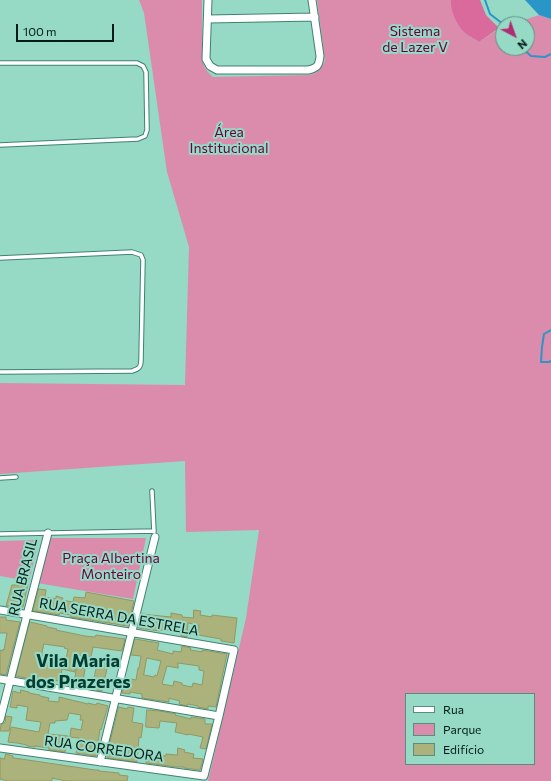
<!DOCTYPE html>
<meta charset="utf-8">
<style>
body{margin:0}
#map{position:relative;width:551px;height:781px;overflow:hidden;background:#96d9c5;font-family:Commissioner,sans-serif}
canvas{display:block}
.legend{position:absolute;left:405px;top:693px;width:130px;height:72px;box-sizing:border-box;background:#96d9c5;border:1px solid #5a8d7f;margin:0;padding:5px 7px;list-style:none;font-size:12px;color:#011c16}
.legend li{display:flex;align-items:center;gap:8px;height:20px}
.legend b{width:20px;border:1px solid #5a8d7f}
.north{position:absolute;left:495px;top:16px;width:40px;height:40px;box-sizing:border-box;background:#96d9c5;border:1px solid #5a8d7f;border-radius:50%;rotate:139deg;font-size:11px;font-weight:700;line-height:16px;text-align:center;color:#011c16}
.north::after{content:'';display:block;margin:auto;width:14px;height:18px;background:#b22c71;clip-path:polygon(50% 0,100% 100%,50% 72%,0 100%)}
.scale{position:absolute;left:16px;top:24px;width:98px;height:18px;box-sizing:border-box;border:2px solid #011c16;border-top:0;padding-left:5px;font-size:12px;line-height:14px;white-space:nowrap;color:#011c16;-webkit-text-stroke:3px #96d9c5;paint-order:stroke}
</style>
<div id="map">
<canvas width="551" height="781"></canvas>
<ul class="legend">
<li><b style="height:5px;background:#fff"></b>Rua</li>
<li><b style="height:11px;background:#db8cad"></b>Parque</li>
<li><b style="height:11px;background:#acb27c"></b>Edifício</li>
</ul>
<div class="north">N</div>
<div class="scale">100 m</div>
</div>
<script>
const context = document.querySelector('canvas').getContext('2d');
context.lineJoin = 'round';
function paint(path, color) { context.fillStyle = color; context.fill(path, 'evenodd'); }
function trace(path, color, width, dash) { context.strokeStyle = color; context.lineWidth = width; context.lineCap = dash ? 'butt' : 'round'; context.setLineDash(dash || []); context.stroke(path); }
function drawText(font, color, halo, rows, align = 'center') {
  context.font = font + ' Commissioner,sans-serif'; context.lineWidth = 4; context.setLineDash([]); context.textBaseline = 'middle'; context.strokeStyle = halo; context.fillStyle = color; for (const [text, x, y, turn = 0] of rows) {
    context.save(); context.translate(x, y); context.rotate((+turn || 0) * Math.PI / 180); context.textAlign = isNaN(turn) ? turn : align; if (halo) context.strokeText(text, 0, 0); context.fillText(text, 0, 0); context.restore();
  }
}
const green = new Path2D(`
 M139 0H202V59C204 67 206 71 213 77L309 75C319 73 320 69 325 61L317 0H451L464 32 479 42 500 28 503 27V48H527V24H512L539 15 551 19V781H208L246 618 259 530 186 532 185 461 0 474V383L185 385 189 247 167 172 144 13ZM406 694H534V764H406Z
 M49 538H146L133 599 37 583Z
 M39 540 29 581 0 576V541Z`);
const forest = new Path2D(`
 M451 0H480L486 15 499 28 479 42C475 39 469 36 465 33 457 26 450 10 451 0Z`);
const water = new Path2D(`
 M525 0H551V19L539 15Z`);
const stream = new Path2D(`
 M485 0 490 14 503 24
 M522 48 531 56 545 57 551 54
 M551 330 544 334 542 347 541 362H549L551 361`);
const building = new Path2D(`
 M20 582 28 584 23 607 13 605V606H6L12 585H19Z
 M39 589 46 590 45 597 56 599V596L63 598 62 600 73 602 74 597 85 598 86 592 134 601 128 626 70 617 71 615 60 613 59 615 33 611Z
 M194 610 201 611 200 615 212 617V615L237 618 234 643 221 641V639L198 635 199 625 188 623 187 637 181 636V633H176V631L160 630V631L138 628 141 614 171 617V613L182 615V617L193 618Z
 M0 617H6V620L20 622 6 675 0 674V650L3 651V649L4 650 7 633H0Z
 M30 622 47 626V627L57 629 56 630 85 636 95 637 96 635 125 639 122 651 93 647 91 657 78 655 75 672 62 669 60 681 31 678V679L16 676ZM44 644 65 647 64 648 68 649 66 659 42 655Z
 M135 639 159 643 157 650 173 654V651L181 652 182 646 191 648 190 650 202 652V650L227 654 216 707 208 706V709L198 707V706L188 704 187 706 179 704 180 701 169 698V702L142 698V694L130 692V694L122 693 126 678 136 680 138 668H139L141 656 131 655ZM147 658 161 661 157 676 155 675 154 677 144 675ZM178 663 199 666V670L204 671 202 685 193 683 192 687 182 685V683L174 681 173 686 162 684 167 666 178 668Z
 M98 662 108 664 102 691 92 689Z
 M77 667 85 669 82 688 74 686Z
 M21 690 29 692V693L40 695V696L49 698 48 701 59 702V697L88 704V703L96 705 97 703 108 706 101 730 100 729 96 756 76 753 79 738 70 737 71 728 81 730 83 720H80L81 715 69 713 67 720 55 721V723H50L48 734 68 736 65 752 49 750V748L35 746V747L27 746V745L17 743 8 742 11 727 39 732 41 722 26 720 28 707 17 705V708L10 707 13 691 20 693Z
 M119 707 127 709 128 707 134 708 132 722 143 724 141 738 139 737 137 762 107 758 109 746Z
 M147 710 160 711 176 714 175 715 191 719V717L205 719V724H212L206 749 200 748 203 737 188 734V735L175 732 177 723 160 721 159 728 146 727Z
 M6 716 12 717 9 731H0L1 725 5 722Z
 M178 748 185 750 184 752 194 754 193 758 203 759 200 770 184 768V767H177L146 763 148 752 155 753V755L166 756V754L177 755Z
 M6 754 13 756V758L21 759 95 770H99V771L119 773V775L128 776 127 781H66L52 778V781H8L0 779V758L4 759Z`);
const service = new Path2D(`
 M0 63H137L143 66 146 72 147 130 145 136 138 139 0 145
 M0 258 132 252 141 255 143 260 141 360C141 367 139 369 132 371L0 372
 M0 478 16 477
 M152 491 154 532
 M0 534 154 531`);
const minor = new Path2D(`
 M208 0 206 59 210 66 217 70H308C317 68 319 66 320 56L312 0
 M208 19 315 17
 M0 610 234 650 219 716 204 776 0 748
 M0 679 219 716
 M0 720 48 533
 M100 762 155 537`);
const parkNames = [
 ["Sistema",415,31],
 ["de Lazer V",415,47],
 ["Área",229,132],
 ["Institucional",229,148],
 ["Praça Albertina",111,558],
 ["Monteiro",111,574]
];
const streetNames = [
 ["RUA BRASIL",23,577,-76],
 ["RUA SERRA DA ESTRELA",119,617,10],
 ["RUA CORREDORA",104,749,8]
];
const districtNames = [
 ["Vila Maria",78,661],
 ["dos Prazeres",78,682]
];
paint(green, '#db8cad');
paint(forest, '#da6a9c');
paint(water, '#2a96c8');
trace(stream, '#2a96c8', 2);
paint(building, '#acb27c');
trace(building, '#919862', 1);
trace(service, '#408270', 5.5);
trace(minor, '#408270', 9);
trace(service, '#fff', 3.5);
trace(minor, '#fff', 7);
drawText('14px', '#6c003f', '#96d9c5', parkNames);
drawText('14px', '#011c16', '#96d9c5', streetNames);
drawText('bold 18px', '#033c30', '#96d9c5', districtNames);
</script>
